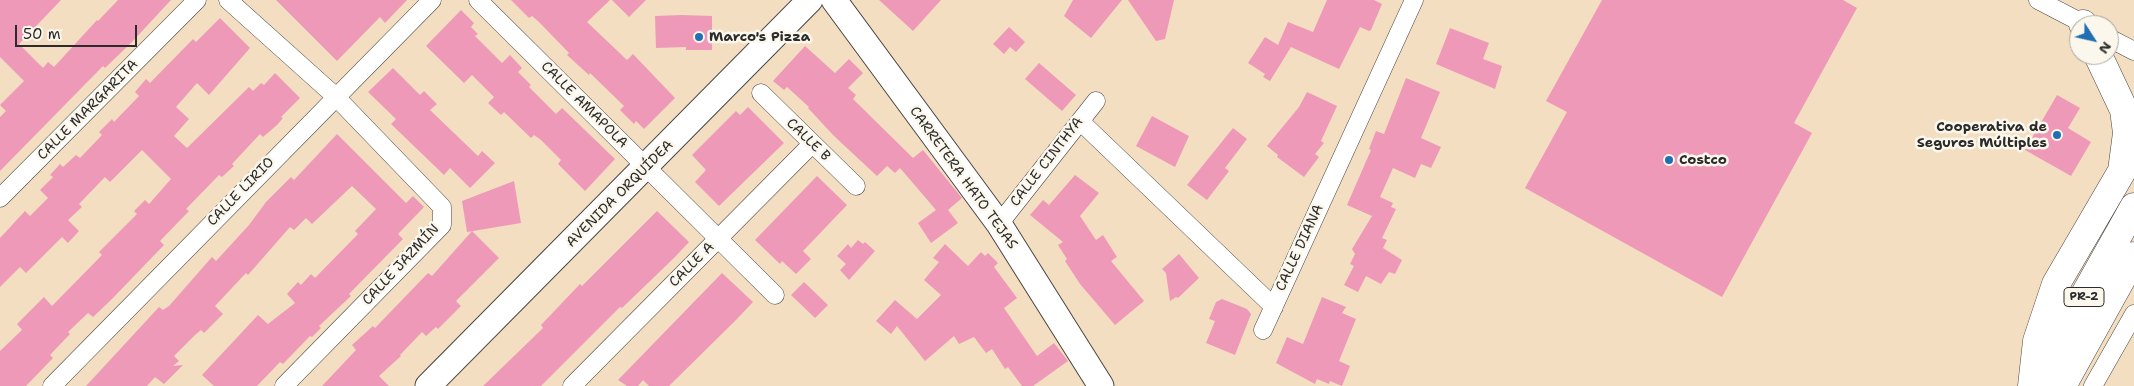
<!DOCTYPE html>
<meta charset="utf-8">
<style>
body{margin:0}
#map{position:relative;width:2134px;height:386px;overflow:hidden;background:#f3dec1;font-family:"Shantell Sans",sans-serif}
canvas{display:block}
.north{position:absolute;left:2069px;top:15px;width:50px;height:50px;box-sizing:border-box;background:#fbf7ec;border:1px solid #a8a59f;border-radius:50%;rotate:125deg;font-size:14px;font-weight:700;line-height:20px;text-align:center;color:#2b2b2b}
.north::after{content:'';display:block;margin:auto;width:18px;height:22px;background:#1f6fb2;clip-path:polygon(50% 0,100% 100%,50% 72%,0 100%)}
.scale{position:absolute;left:15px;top:25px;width:122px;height:22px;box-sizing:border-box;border:2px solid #2b2b2b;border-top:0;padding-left:6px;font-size:15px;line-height:18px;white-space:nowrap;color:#2b2b2b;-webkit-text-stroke:4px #fbf7ec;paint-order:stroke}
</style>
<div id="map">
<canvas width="2134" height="386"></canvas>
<div class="north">N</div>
<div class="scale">50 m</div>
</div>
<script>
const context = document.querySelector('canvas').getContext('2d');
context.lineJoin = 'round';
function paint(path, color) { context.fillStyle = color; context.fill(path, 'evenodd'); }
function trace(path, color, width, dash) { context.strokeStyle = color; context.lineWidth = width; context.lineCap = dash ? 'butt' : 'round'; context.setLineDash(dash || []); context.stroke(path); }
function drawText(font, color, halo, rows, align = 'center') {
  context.font = font + ' "Shantell Sans",sans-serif'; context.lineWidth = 5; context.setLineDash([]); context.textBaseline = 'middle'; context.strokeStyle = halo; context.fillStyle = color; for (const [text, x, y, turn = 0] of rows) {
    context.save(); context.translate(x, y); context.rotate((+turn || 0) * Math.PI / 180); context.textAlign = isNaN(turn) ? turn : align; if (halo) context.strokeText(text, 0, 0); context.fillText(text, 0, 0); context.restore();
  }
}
const building = new Path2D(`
 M0 0H61L19 44 43 68 48 62 54 67 97 20 98 21 118 0H171L131 43 105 68 103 66 0 171V117L6 111 0 105 24 81 0 57Z
 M276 0H407L385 23 380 17 337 61Z
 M511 0H610L587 22 627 60 633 54 675 98 644 129 636 121 634 124 620 110 624 106 590 73 589 75 567 55 569 53 538 21 532 16 529 18Z
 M612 0H646L629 17Z
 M879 0H941L913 31Z
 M1073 0H1122L1091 38 1064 16Z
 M1128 0H1174L1165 39 1156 41Z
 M1327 0H1374L1382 4 1371 30 1369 31 1360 27 1339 69 1291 47 1270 81 1263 77 1265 74 1248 63 1265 37 1278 45 1288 22 1313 32Z
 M1602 0H1843L1857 8 1794 123 1812 133 1722 297 1525 188 1567 112 1546 101Z
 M461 10 474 23 471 27 478 34 475 36 502 63 510 55 522 68 518 72 531 85 529 87 556 114 562 108 615 159 585 191 558 164 561 160 541 140 534 135 531 138 504 112 501 115 488 103 494 97 472 75 464 83 426 46Z
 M682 15 712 16V50H686V47L656 48 655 16Z
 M220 18 250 48 209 95 197 83 176 107 189 119 174 136 187 148 249 87 253 91 261 83 264 85 275 73 300 98 281 117 283 118 277 125 263 137 260 134 232 164 234 166 222 177 219 175 186 209 189 211 160 241 164 245 111 300 93 317 88 313 68 332 70 334 50 355 53 358 26 386H0V351L22 330 17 324 44 297 52 306 102 255 99 252 137 214 134 211 145 200 149 204 171 179 142 150 110 182 105 177 79 204 82 207 68 220 79 231 68 243 62 237 26 273 20 267 0 287V238L25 211 30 216 48 198 40 190 53 177 50 175 60 164 63 167 76 155 80 158 102 135 99 132 112 119 114 122 139 96 135 92 146 79 150 83 193 39 196 42Z
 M1009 27 1025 42 1016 52 1010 47 1004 54 993 44Z
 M1450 28 1489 43 1483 59 1502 66 1495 89 1436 64Z
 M805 46 835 73 849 59 863 73 848 88 856 95 853 99 913 158 923 150 962 198 948 210 958 223 931 243 918 223 936 210 900 168 895 173 887 166 877 176 834 136 808 108 809 107 787 87 784 90 773 81Z
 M1039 63 1076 95 1062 111 1025 79Z
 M393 68 420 95 424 91 437 104 430 110 478 156 482 151 495 163 470 188 450 168 444 175 391 124 396 119 368 92Z
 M1406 78 1440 92 1421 138 1441 147 1431 168 1421 164 1415 178 1393 168 1380 197 1393 203 1391 207 1396 209 1382 238 1387 240 1383 248 1402 260 1395 274 1389 272 1381 284 1366 276 1358 292 1344 285 1354 266 1350 264 1355 254 1352 249 1372 216 1347 205 1371 150 1369 149 1376 131 1384 134Z
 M1307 92 1337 106 1321 141 1324 143 1315 154 1319 157 1304 177 1277 157 1278 155 1267 146 1299 107Z
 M2057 95 2080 108 2068 128 2091 142 2071 176 2025 150Z
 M748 107 784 143 719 206 695 182 706 170 692 155 736 111 740 115Z
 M1152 116 1189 136 1175 167 1136 146Z
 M1233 128 1247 139 1225 168 1229 171 1207 200 1187 185Z
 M337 134 406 203 413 196 424 207 398 234 403 239 349 294 351 296 319 326 321 328 312 337 310 336 283 364 280 362 257 386H214L202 375 258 315 268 324 295 303 287 294 298 282 301 285 311 274 315 278 358 234 355 231 376 209 352 186 312 224 306 218 294 230 290 227 248 275 246 273 215 306 223 314 204 333 201 330 195 335 174 356 179 361 173 366 183 365 164 384 155 377 147 386H86L159 307 163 310 169 306 212 257 216 261 249 225 266 202 291 177 294 180Z
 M1075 175 1099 193 1080 216 1096 240 1103 235 1117 257 1111 261 1144 301 1115 325 1080 284 1065 261 1067 259 1058 245 1063 242 1030 215 1043 200 1049 205Z
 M817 176 847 205 803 251 811 259 796 274 782 261 780 264 755 240Z
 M514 181 521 223 467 232 462 201Z
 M657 211 689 242 674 258 622 308 620 307 541 386H483L543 328 541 325 580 284 582 286Z
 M472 231 499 258 456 301 461 306 438 329 436 327 426 336 422 332 400 355 401 356 379 376 389 386H322L356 350 352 345 373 326 375 328 428 273 432 276Z
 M858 240 863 244 865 242 875 251 849 280 840 270 846 264 837 256 848 244 851 248Z
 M945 244 968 266 981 252 985 256 988 253 998 263 994 267 1017 298 1004 308 1037 356 1054 343 1068 361 1033 386H1022L1008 367 1005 369 992 349 986 353 974 337 959 344 954 336 925 361 897 326 891 334 876 321 895 300 917 319 941 295 924 280 939 262 933 258Z
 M1179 254 1199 278 1178 298 1176 297 1170 301 1166 273 1162 269Z
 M722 273 753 302 736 320 669 386H649L643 380 638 386H627L618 380Z
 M804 282 828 305 815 318 791 295Z
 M1322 297 1346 307 1342 313 1356 319 1339 361 1350 366 1342 386 1330 381 1329 384 1317 379 1315 384 1276 363 1287 337 1303 344Z
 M1222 299 1247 309 1251 314 1235 355 1206 343 1215 321 1209 319 1216 302Z`);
const street = new Path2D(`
 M228 0 335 96 442 207V225L284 386
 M478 0 775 295
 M2038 0 2086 25
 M2109 38 2134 51
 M761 93 856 186
 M1080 121 1274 307
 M0 198 197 0
 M999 224 1096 101
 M1263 330 1414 0
 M52 386 432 0
 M572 386 812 144
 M2093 386 2134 314`);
const secondary = new Path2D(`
 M834 0 999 224 1101 386
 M428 386 810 0`);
const primary = new Path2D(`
 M2083 24 2084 25
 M2039 376 2134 207
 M2032 386 2037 341 2056 284 2122 171 2127 133 2124 110 2098 55
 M2062 386 2134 256`);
const markers = [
 [699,37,5,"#1f6fb2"],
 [2057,135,5,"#1f6fb2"],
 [1669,160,5,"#1f6fb2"]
];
const shields = [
 [2084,297,40]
];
const shieldNames = [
 ["PR-2",2084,297]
];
const poiNames = [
 ["Marco's Pizza",709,37],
 ["Cooperativa de",2047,127,"right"],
 ["Seguros Múltiples",2047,143,"right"],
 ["Costco",1679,160]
];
const streetNames = [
 ["CALLE AMAPOLA",584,105,45],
 ["CALLE MARGARITA",88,110,-45],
 ["CALLE B",808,140,44],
 ["CALLE CINTHYA",1047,162,-52],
 ["CARRETERA HATO TEJAS",963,178,54],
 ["CALLE LIRIO",241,192,-46],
 ["AVENIDA ORQUÍDEA",620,194,-45],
 ["CALLE DIANA",1300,248,-65],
 ["CALLE JAZMÍN",401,265,-47],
 ["CALLE A",692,265,-45]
];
paint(building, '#ef99b9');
trace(street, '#494642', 19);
trace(secondary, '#494642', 27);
trace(primary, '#494642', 29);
trace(street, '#fff', 18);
trace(secondary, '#fff', 25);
trace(primary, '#fff', 28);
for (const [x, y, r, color] of markers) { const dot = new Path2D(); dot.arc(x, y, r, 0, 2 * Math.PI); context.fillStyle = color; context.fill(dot); trace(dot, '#fbf7ec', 2); }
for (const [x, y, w] of shields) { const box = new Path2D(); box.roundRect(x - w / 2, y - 9.5, w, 19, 4); context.fillStyle = '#fbf7ec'; context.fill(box); trace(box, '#2b2b2b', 1); }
drawText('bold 12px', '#2b2b2b', null, shieldNames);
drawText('bold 14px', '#2b2b2b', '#fbf7ec', poiNames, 'left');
drawText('14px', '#2b2b2b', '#fbf7ec', streetNames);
</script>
